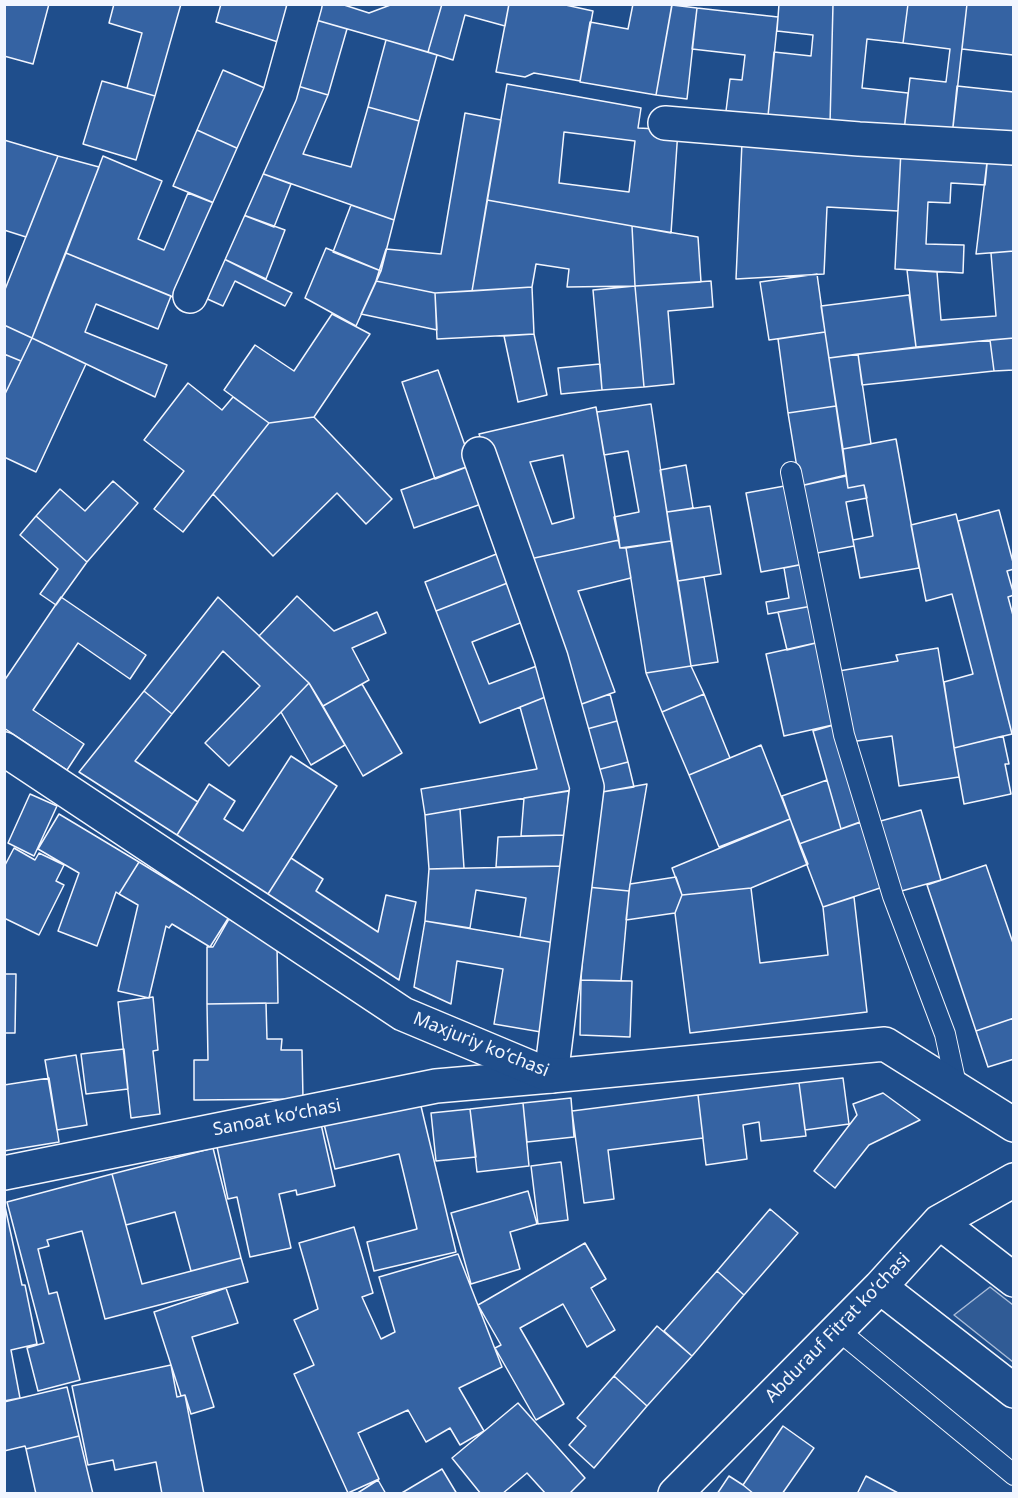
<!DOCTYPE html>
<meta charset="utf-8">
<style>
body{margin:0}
#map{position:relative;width:1018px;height:1498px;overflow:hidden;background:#1f4e8c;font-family:"Noto Sans",sans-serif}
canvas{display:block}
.frame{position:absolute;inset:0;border:6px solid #f2f6ff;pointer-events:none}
</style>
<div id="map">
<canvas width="1018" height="1498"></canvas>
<div class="frame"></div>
</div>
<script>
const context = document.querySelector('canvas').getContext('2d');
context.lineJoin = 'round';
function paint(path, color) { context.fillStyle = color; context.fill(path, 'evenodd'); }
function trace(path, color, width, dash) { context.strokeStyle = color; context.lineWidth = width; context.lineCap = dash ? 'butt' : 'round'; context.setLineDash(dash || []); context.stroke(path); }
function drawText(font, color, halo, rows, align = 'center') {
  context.font = font + ' "Noto Sans",sans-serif'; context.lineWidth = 4.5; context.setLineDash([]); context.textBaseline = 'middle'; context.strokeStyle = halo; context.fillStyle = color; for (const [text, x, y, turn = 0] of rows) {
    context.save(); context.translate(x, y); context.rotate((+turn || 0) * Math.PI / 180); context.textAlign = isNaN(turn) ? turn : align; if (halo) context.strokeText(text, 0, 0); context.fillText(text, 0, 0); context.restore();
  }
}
const built = new Path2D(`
 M990 1287 1013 1305V1362L954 1315Z`);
const building = new Path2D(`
 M4 4H49L33 64 4 56Z
 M114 4H181L155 96 127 88 142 33 109 23Z
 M221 4H282L290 7 278 42 216 22Z
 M313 4H341L369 13 393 4H442L428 52 309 18Z
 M442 4H509L505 26 465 15 453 60 428 52Z
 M509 4H561L593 11 580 81 534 73 525 77 496 72Z
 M633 4H672L656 95 580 82 590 22 628 29Z
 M779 4H833L830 124 768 116 774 52 811 56 813 35 777 31Z
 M833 4H908L903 43 867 39 862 88 908 93 904 131 830 124Z
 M908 4H967L952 136 904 131 910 78 946 82 950 49 903 43Z
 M967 4H1014L1013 55 962 49Z
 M672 5 697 8 687 99 656 95Z
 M697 8 778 17 768 116 726 111 730 79 742 80 745 55 692 49Z
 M309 18 347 29 328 95 291 84Z
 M386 40 437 55 419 121 368 107Z
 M223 70 267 89 241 150 197 130Z
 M102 81 155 96 136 160 83 144Z
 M291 84 328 95 303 154 351 167 368 107 419 121 394 220 258 172Z
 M507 84 641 108 638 128 678 130 671 233 487 200ZM564 132 635 141 629 192 559 183Z
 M957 86 1014 92V143L952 136Z
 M465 113 501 120 472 291 435 293 376 281 386 249 441 254Z
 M197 130 241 150 224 207 173 186Z
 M4 140 58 156 26 237 4 230Z
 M742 142 901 150 898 211 827 207 824 274 736 279Z
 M901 150 988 154 985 185 951 183 950 203 928 202 926 244 964 245 963 273 895 269Z
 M988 154 1014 157V251L976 254Z
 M58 156 99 167 32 338 4 325V292Z
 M103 156 162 181 138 239 164 250 188 193 224 207 185 302 66 253Z
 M258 172 291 184 274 227 238 213Z
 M487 200 632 226 635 286 567 287 569 269 536 264 532 287 472 291Z
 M351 205 394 220 381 271 333 252Z
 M238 213 285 230 266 279 222 258Z
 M632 226 698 237 701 282 635 286Z
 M326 248 381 271 356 326 305 298Z
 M1014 251V338L916 347 907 270 937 272 941 320 996 316 991 253Z
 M66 253 171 296 158 329 96 304 85 332 167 365 155 397 32 338Z
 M222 258 292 293 285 306 235 281 223 306 203 297Z
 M817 274 825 332 769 340 760 282Z
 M376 281 435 293 437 330 361 314Z
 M711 281 713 307 668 311 674 384 644 387 635 286Z
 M635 286 644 387 602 390 593 290Z
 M532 287 534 334 437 339 435 293Z
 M909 295 916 347 829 358 821 306Z
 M332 314 370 334 314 417 269 423 224 390 255 345 294 371Z
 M4 325 32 338 21 361 4 354Z
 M825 332 836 406 788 413 778 339Z
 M534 334 547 395 518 402 504 336Z
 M32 338 86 364 36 472 4 457V396Z
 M1014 338V370L994 371 990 340Z
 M990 340 994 371 862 385 858 354Z
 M4 354 21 361 4 396Z
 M858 354 871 444 843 449 829 358Z
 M600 364 602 390 561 394 558 368Z
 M438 370 472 465 435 479 402 382Z
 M188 383 222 410 233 397 269 423 183 532 154 509 184 471 144 440Z
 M651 404 671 541 620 548 614 517 639 512 628 451 604 455 597 412Z
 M836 406 846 475 800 486 788 413Z
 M596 407 619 540 525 560 479 434ZM563 455 574 518 552 524 530 462Z
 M314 417 392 499 366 524 337 493 273 556 213 494 269 423Z
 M896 439 919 568 860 578 853 540 873 536 864 485 848 488 843 449Z
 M472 465 484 503 414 528 401 490Z
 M686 465 693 508 667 512 660 470Z
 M846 476 848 488 864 485 867 498 846 502 854 546 812 554 800 486Z
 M113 481 138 503 87 562 36 516 60 489 85 511Z
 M790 485 804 564 761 572 746 493Z
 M710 506 721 574 678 581 667 512Z
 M999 510 1014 566V569L1007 571 1014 595 1008 597 1014 619V733L1012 734 958 521Z
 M956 514 1012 734 954 748 944 682 973 674 952 594 926 601 911 525Z
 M36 516 87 562 56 605 40 594 58 569 20 535Z
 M619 540 620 548H626L631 578 578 591 615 692 579 705 525 560Z
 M671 541 691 666 646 673 626 548Z
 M499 553 510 582 436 611 425 582Z
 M804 564 812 606 768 614 766 602 789 598 784 568Z
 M704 577 718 662 691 666 678 581Z
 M510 582 525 621 472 642 489 684 542 664 553 694 480 723 436 611Z
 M297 596 334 631 377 612 386 633 352 648 369 680 323 706 309 683 259 636Z
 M61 597 146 655 130 679 78 643 33 710 84 744 67 770 4 728V681Z
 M218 597 309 683 229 766 205 743 260 686 223 651 172 714 144 691Z
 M812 606 820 642 787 650 778 612Z
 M820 642 837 724 784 736 766 654Z
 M938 648 959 777 899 786 892 736 850 742 839 671 898 661 896 655Z
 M691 666 704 694 662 712 646 673Z
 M309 683 345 745 311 765 281 712Z
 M362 684 402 753 363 776 323 706Z
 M144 691 172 714 135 761 198 802 177 835 79 772Z
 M553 694 578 789 425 815 421 789 537 769 520 707Z
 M610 694 617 721 587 729 579 705Z
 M704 694 730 758 689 775 662 712Z
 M617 721 628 762 597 770 587 729Z
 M837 724 864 821 841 829 813 731Z
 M1003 736 1009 764H1005L1011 794 964 804 954 748Z
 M761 745 790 819 719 847 689 775Z
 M291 756 337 786 268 894 177 835 209 784 235 801 224 819 243 831Z
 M628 762 634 787 602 792 597 770Z
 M827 780 841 829 799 844 782 796Z
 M647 784 629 891 587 887 602 792Z
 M569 791 565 835 521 836 524 798Z
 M30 794 57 806 34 856 8 843Z
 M460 809 464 868 429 869 425 815Z
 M921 810 941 880 898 892 877 822Z
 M59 814 139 862 119 894 116 892 97 946 58 931 79 873 38 849Z
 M790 819 808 864 751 888 682 895 672 868Z
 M860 822 883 887 823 907 799 844Z
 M565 835 563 866 496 867 498 837Z
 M14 848 35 860 39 853 64 865 56 881 64 885 39 935 4 918V867Z
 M291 858 323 879 316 891 378 932 386 895 416 902 399 980 268 894Z
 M139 862 229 917 210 947 172 924 169 928 166 926 149 998 118 991 138 905 119 894Z
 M986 865 1014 946V1018L976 1031 927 885Z
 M563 866 555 943 520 937 526 898 476 890 470 928 425 921 429 869Z
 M676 877 682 895 675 913 626 920 630 884Z
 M587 887 629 891 621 981 581 980Z
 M751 888 760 963 828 955 823 907 854 897 867 1012 690 1033 675 913 682 895Z
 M229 919 277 946 278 1003 207 1004V947H213Z
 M425 921 555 943 541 1032 494 1024 503 969 457 961 451 1004 414 987Z
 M4 974H16L15 1033H4Z
 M581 980 632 981 630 1037 580 1035Z
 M153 997 158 1050 153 1051 160 1114 131 1118 118 1002Z
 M266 1003 267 1039H282L281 1050H302L303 1099 194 1100V1060H208L207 1004Z
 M1014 1018V1059L988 1067 976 1031Z
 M124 1049 128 1089 86 1094 81 1054Z
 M76 1055 87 1125 57 1130 45 1060Z
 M49 1078 59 1142 4 1151V1085Z
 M843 1078 849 1124 805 1130 799 1083Z
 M799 1083 806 1136 761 1141 759 1122 743 1125 747 1159 706 1165 698 1095Z
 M883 1093 920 1120 869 1145 835 1188 814 1171 857 1115 853 1104Z
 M698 1095 703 1138 608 1150 614 1199 584 1203 572 1111Z
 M571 1098 574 1137 527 1142 523 1103Z
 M420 1102 456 1252 374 1271 367 1242 417 1229 399 1154 335 1169 324 1124Z
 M523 1103 529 1166 477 1172 470 1109Z
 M470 1109 476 1157 436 1161 431 1113Z
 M321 1124 335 1186 297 1195 296 1190 279 1194 291 1248 250 1257 237 1197 228 1199 217 1147Z
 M213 1148 241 1258 191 1271 175 1212 126 1225 112 1174Z
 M561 1162 568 1220 538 1224 531 1166Z
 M112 1174 142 1284 241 1258 248 1282 105 1319 82 1231 47 1240 49 1246 38 1249 49 1294 57 1292 80 1380 38 1391 27 1348 44 1343 7 1202Z
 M528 1191 537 1224 510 1232 520 1269 471 1284 451 1213Z
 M4 1202 22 1285H25L37 1344 11 1350 20 1398 4 1401Z
 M770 1209 798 1233 744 1295 717 1271Z
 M354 1227 373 1293 362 1297 381 1339 395 1332 379 1277 458 1254 502 1367 459 1388 484 1431 460 1445 450 1428 426 1442 408 1410 358 1433 379 1479 348 1493 294 1374 314 1365 294 1320 318 1309 299 1243Z
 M585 1243 606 1279 591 1288 615 1330 587 1347 563 1304 520 1328 564 1404 536 1420 495 1348 501 1345 478 1305Z
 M717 1271 744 1295 692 1356 664 1331Z
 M226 1288 238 1323 192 1337 214 1407 191 1414 185 1395 181 1396 154 1312Z
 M657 1326 692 1356 647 1406 614 1376Z
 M171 1365 177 1397 185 1395 204 1494H162L156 1462 115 1470 113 1460 88 1465 72 1386Z
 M614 1376 647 1406 594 1468 569 1445 586 1426 577 1418Z
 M67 1387 79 1436 26 1449 25 1446 4 1451V1402Z
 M518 1403 585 1478 569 1494H546L527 1473 502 1494H481L452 1458Z
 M783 1426 814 1448 782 1494H754L743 1485Z
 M79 1436 93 1494H36L26 1449Z
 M442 1469 457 1494H400Z
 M729 1476 743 1485 754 1494H717Z
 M866 1476 900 1494H857Z
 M378 1480 386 1494H356Z`);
const service = new Path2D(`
 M791 472 844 735 893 896 945 1034 957 1089
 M838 1330 1014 1475`);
const minor = new Path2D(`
 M665 123 859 139 1014 148
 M190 296 280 94 305 4
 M4 1173 436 1086 551 1076 587 787 551 658 479 454`);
const tertiary = new Path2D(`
 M4 749 403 1014 551 1076 885 1044 1014 1125`);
const secondary = new Path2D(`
 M939 1222 1014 1280
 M880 1287 1014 1391
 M675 1494 880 1287 939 1222 1014 1180`);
const streetNames = [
 ["Maxjuriy koʻchasi",481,1045,22],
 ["Sanoat koʻchasi",277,1118,-11],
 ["Abdurauf Fitrat koʻchasi",838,1328,-46]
];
paint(built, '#305b95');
trace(built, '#a8bbd7', 1.5);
paint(building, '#3563a3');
trace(building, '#f2f6ff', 1.5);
trace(service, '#f2f6ff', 22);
trace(minor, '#f2f6ff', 36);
trace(tertiary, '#f2f6ff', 36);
trace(secondary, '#f2f6ff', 36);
trace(service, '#1f4e8c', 20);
trace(minor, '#1f4e8c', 33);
trace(tertiary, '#1f4e8c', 33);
trace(secondary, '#1f4e8c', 33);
drawText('18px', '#f2f6ff', '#1f4e8c', streetNames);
</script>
